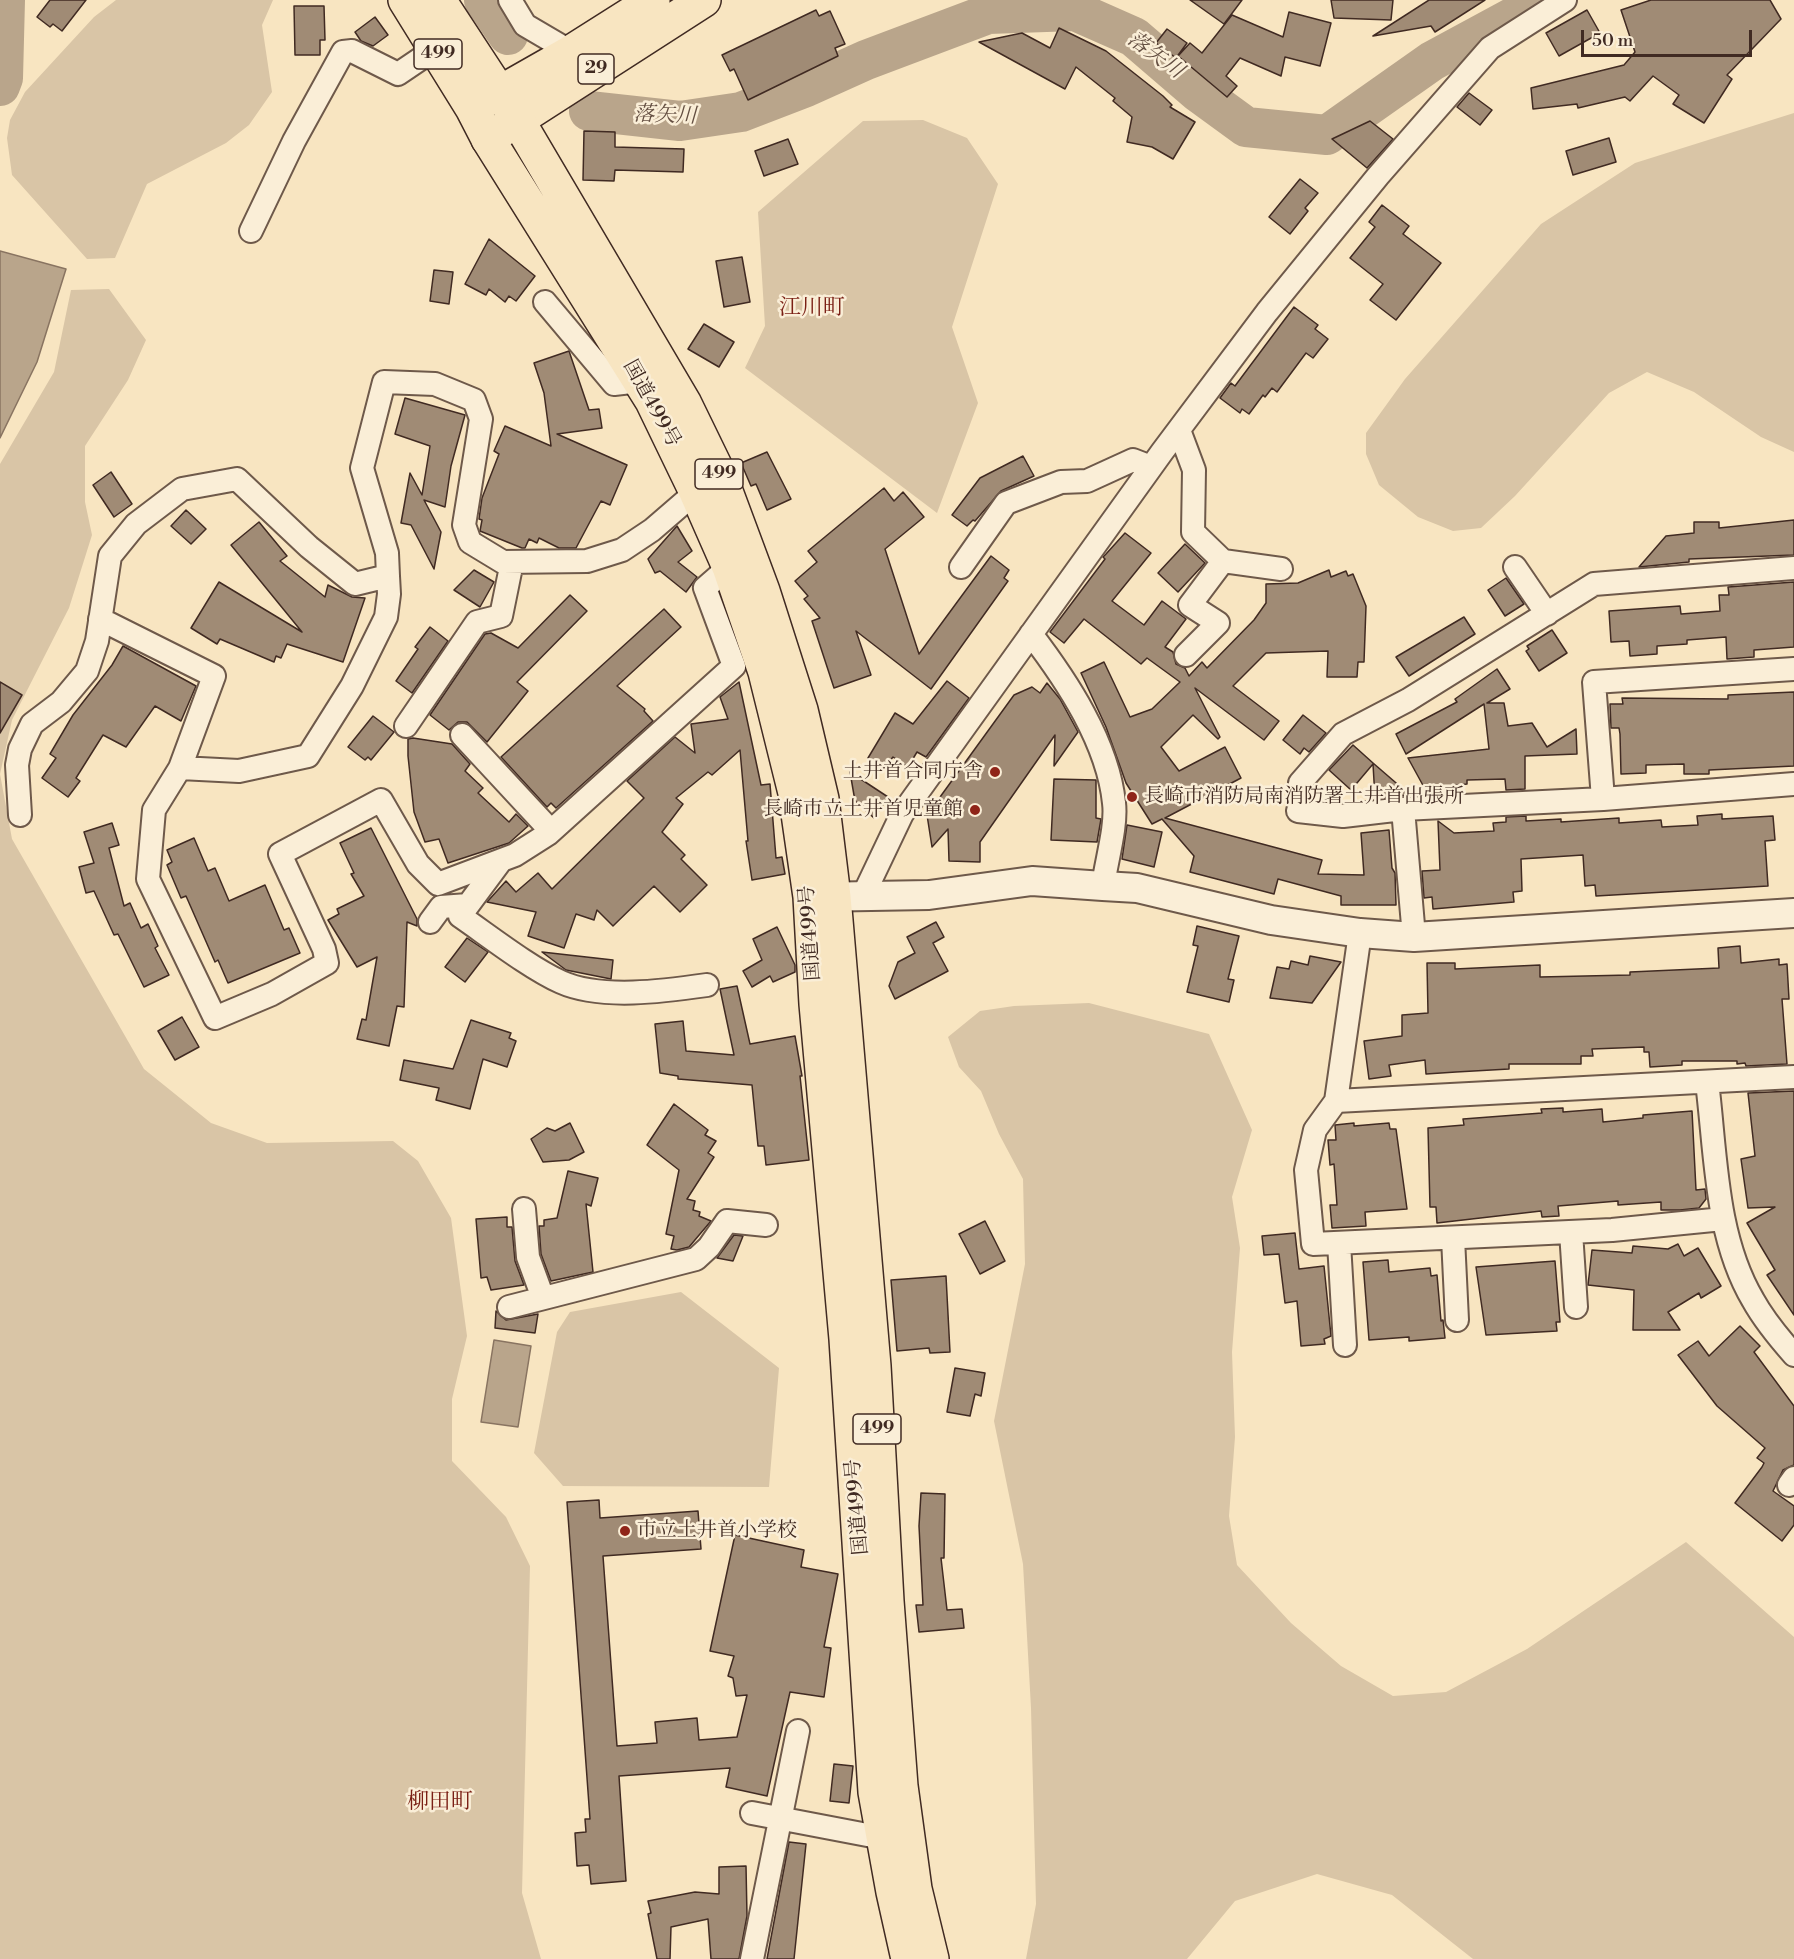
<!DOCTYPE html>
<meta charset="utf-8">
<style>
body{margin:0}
#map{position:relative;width:1794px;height:1959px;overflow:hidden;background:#f8e5c1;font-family:"Libre Bodoni",serif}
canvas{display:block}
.scale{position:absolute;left:1581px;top:30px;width:171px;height:27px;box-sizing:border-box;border:3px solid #402a22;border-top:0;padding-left:8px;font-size:18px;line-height:21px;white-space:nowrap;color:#402a22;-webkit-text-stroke:4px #faeed7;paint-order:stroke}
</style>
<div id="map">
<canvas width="1794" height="1959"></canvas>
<div class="scale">50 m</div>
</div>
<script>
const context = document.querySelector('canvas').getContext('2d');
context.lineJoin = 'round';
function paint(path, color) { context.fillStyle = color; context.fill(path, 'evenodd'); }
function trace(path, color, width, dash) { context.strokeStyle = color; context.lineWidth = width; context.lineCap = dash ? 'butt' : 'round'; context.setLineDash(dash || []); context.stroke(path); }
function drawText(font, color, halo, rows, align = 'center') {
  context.font = font + ' "Libre Bodoni","Noto Serif JP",serif'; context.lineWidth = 5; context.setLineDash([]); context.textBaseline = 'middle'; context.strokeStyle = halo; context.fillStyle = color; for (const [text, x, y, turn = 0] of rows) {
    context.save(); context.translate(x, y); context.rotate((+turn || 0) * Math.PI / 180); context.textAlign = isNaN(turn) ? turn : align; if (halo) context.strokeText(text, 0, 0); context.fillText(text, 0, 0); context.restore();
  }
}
const green = new Path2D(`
 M116 0H273L262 25 272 92 249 125 226 143 147 184 115 258 87 259 12 175 7 138 10 120 25 92 94 17Z
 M1794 113V452L1761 437 1694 392 1647 372 1609 393 1515 496 1481 528 1453 531 1418 517 1379 485 1366 454V433L1405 379 1541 224 1635 163Z
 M923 120 967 138 998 184 952 327 978 403 937 513 745 368 765 326 758 212 863 121Z
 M109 289 146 340 128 380 85 446V502L92 535 69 608 12 720 0 774 12 839 144 1069 211 1123 267 1143 393 1141 418 1161 451 1218 467 1336 452 1399V1461L506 1517 530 1566 522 1893 541 1959H0V464L54 372 71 290Z
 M1089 1003 1209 1034 1252 1130 1232 1197 1240 1248 1232 1352 1235 1437 1229 1516 1237 1565 1291 1623 1341 1666 1393 1696 1446 1692 1527 1649 1686 1542 1794 1637V1959H1473L1392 1895 1317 1874 1235 1901 1187 1959H1026L1036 1904 1031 1708 1023 1564 994 1421 1025 1264 1023 1179 999 1134 981 1091 959 1067 948 1037 980 1011 1014 1006Z
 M681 1292 779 1368 769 1487 563 1486 534 1453 557 1332 570 1312Z`);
const water = new Path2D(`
 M0 251 66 269 37 362 0 438Z
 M494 1340 531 1346 518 1427 481 1422Z`);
const river = new Path2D(`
 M484 0 508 35
 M0 86 3 78 5 0
 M589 111 680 121 741 112 806 87 866 60 988 14 1075 11 1134 37 1198 92 1246 127 1327 135 1432 61 1545 0`);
const building = new Path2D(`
 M50 0H86L62 31 53 24 50 27 37 17Z
 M1190 0H1242L1224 24Z
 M1331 0H1393L1391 20 1334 18Z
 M1429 0H1485L1435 32 1431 26 1373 36Z
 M1651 0H1770L1781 19 1727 75 1732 79 1704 123 1673 104 1679 95 1653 76 1630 101 1625 97 1578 108 1577 104 1533 109 1531 88 1624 65 1635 52 1621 10Z
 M294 6H324L325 40H320V55H295Z
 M816 10 819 16 830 11 845 44 835 48 838 56 748 100 734 69 730 71 722 55Z
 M1587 10 1600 33 1559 56 1546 33Z
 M1289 12 1331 23 1320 66 1285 57 1281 76 1240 58 1226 76 1237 86 1227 97 1178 56 1190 43 1202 53 1232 15 1283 37Z
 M375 17 388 35 373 46 361 41 355 32Z
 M1059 28 1106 51 1163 96 1172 105 1170 107 1195 122 1173 159 1152 147 1127 142 1132 117 1113 101 1115 98 1076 67 1065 89 979 42 1022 33 1050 48Z
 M1167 29 1187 43 1176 58 1156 43Z
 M1469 93 1492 110 1480 125 1457 107Z
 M1370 121 1393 139 1367 168 1332 139Z
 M584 131 615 132V147L684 149 683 172 615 170 614 181 583 180Z
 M1609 138 1616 162 1573 175 1566 151Z
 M788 139 798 164 764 176 755 151Z
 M1300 179 1318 193 1305 208 1308 211 1290 234 1269 217Z
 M1382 205 1409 226 1403 234 1441 263 1396 320 1370 300 1383 284 1350 258 1375 227 1369 222Z
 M489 239 535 276 516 301 509 296 505 302 489 289 486 295 465 284Z
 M742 257 750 302 724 307 716 261Z
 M434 270 453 272 449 304 430 301Z
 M1294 307 1318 325 1315 329 1328 339 1313 358 1306 353 1277 392 1272 388 1265 397 1263 395 1249 414 1242 409 1240 413 1220 398 1231 383 1235 386Z
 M704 324 734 342 719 367 688 349Z
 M569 351 589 410 599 409 602 428 557 434 627 465 610 505 601 501 576 548H559L539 538 537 543 529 539 525 548H522L480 531 482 520 479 519 482 498 499 454 494 451 505 426 551 446 544 393 534 363Z
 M405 398 465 415 451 466 445 507 424 500 441 532 434 569 411 525 401 523 410 473 422 495 430 446 395 434Z
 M767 452 791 499 767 510 756 484 751 486 741 463Z
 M1023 456 1034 476 1001 491 975 521 973 520 967 526 952 515 980 478Z
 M111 472 132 504 114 517 93 485Z
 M884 488 894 501 903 492 924 517 885 549 919 654 991 556 1009 570 1004 578 1008 581 931 689 856 631 871 675 834 688 812 621 820 618 804 599 808 596 795 581 817 562 808 551Z
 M186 510 206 529 191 544 171 526Z
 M1794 520V555L1689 559V562L1639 567 1666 536 1694 533V522H1719V528Z
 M259 522 287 556 280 561 325 597 328 585 352 597 365 598 343 662 287 644 281 658 276 656 274 662 220 639 217 644 191 628 219 582 302 632 231 545Z
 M677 526 692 551 678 562 697 577 686 592 660 571 655 573 648 559Z
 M1125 533 1151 553 1112 601 1144 625 1162 601 1186 619 1165 647 1173 652 1176 664 1185 668 1189 676 1202 662 1207 668 1254 620 1266 603V584L1298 583 1329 570 1331 577 1346 571 1348 576 1353 574 1366 606 1364 662H1358L1357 677H1327L1328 651 1266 653 1233 686 1279 721 1264 740 1195 688 1220 737 1218 739 1193 715 1161 747 1179 771 1225 747 1241 778 1165 818 1322 860 1318 874 1364 875 1361 833 1389 830 1392 868 1395 873 1396 905H1341V896L1278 879 1274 894 1190 872 1194 856 1162 819 1152 824 1126 783 1106 727 1081 673 1104 662 1130 717 1152 709 1180 682 1147 658 1141 664 1084 619 1064 643 1050 632 1105 559 1103 557 1106 554Z
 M1185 544 1205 563 1178 592 1158 573Z
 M474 570 494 582 480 607 454 590Z
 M1506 578 1524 604 1505 616 1488 590Z
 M1794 582V647L1754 650V657L1727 659 1726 637 1687 640V644L1657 646V654L1630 656 1629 641 1611 642 1609 611 1680 606 1681 614 1720 611 1719 595H1729L1728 587Z
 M570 595 587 611 517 682 528 691 487 742 467 722H458L449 730 430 715 485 634 491 633 518 648Z
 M664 609 681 627 617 686 645 709 644 711 653 721 556 808 551 803 547 807 501 757Z
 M1464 617 1475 634 1409 676 1396 657Z
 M430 627 448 641 412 693 396 681 418 649 415 647Z
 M1552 630 1567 653 1539 671 1526 651 1529 649 1527 646Z
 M123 646 196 686 181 721 155 706 126 747 103 735 76 778 80 781 68 797 42 778 56 758 50 754 73 715 112 665Z
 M1497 669 1510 689 1487 703H1504L1508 726 1532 723 1547 747 1576 729 1577 754 1525 756V789L1506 790 1505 779 1467 780V784L1425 789 1408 758 1489 749 1484 704 1406 754 1396 734 1457 702 1455 699Z
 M947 681 969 698 926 757 917 752 908 767 893 757 883 769 868 758 895 713 913 724Z
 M0 682 22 695 0 733Z
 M739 682 761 785 770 784 776 858 782 857 785 874 752 880 746 841H748L740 750 712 775 708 772 676 798 683 804 662 832 685 855 681 859 707 885 680 912 654 886 613 926 597 910 594 920 576 914 564 948 528 936 536 912 487 902 506 881 516 892 538 873 552 889 644 798 627 781 675 737 695 753 691 724 728 719 720 697Z
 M1047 683 1060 699 1078 732 1054 766 1055 735 980 842V862L949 861 948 829 932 847 927 815 1014 695 1032 687 1040 693Z
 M1794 692V766L1709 770V774H1684V764L1646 765V773L1621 774 1620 734 1619 728H1611L1610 704H1623L1622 698 1728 699V695Z
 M1303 715 1326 733 1309 752 1304 748 1300 754 1283 740Z
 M373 716 394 732 371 760 368 757 365 760 348 747Z
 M413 738 452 744 470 764 465 771 483 788 478 793 509 822 516 814 528 826 509 843 448 863 439 839 425 842 414 812 408 756V739Z
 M1353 745 1373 763 1410 795 1375 798 1373 764 1351 790 1329 770Z
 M850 772 888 797 874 818 855 801Z
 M1054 779 1096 780V818L1101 819 1097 842 1051 840Z
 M1722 814V819L1773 816 1775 840 1765 841 1768 886 1596 896 1595 885 1585 886 1583 855 1521 859 1522 891 1513 892 1514 902 1433 909 1432 897 1424 898 1422 871 1440 870 1438 821 1454 833 1494 831 1493 823 1506 822V817L1526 816V821L1561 819V822L1619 818V823L1661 820 1662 827 1698 825 1697 816Z
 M112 823 119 845 109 848 124 906 130 903 141 928 148 924 158 946 155 948 169 975 144 987 118 934 114 935 94 891 86 893 79 867 94 863 84 832Z
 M1127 825 1162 832 1154 867 1122 859Z
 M371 828 417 919V926L407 922 404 1007 397 1006 389 1046 357 1039 362 1019 366 1020 377 957 357 967 328 920 339 914 337 909 364 896 351 874 354 873 340 843Z
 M194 838 208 871 215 868 229 901 265 885 284 930 289 928 300 953 228 983 218 960 215 962 186 896 181 898 167 865 172 862 167 850Z
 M936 922 944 937 933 943 948 971 895 999 889 986 898 962 915 953 907 937Z
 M1197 926 1239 936 1228 979 1234 980 1229 1002 1187 992 1198 946 1193 945Z
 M777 927 795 965V972L773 982 770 976 752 987 743 971 762 960 753 939Z
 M467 938 488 952 465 982 445 967Z
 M1740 946 1741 963 1779 959V965L1787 964 1789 999H1782L1787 1064 1746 1066 1745 1063 1737 1064V1061H1682V1065L1650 1067 1649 1052H1644V1047L1592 1049 1593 1056H1581V1064H1509V1069L1456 1072 1426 1074 1425 1060 1389 1065 1391 1076 1369 1079 1364 1041 1402 1036V1015L1428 1013 1427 963H1455V969L1540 965V977L1630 975V972L1719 968 1718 948Z
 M542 952 613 960 611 979 566 970Z
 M1310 956 1341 962 1312 1003 1270 998 1277 967 1289 969 1291 961 1308 965Z
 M737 986 750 1044 795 1036 802 1076H800L809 1160 766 1165 764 1146H758L752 1085 678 1079V1076L660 1073 655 1024 683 1021 686 1051 734 1055 720 989Z
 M182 1017 199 1047 175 1060 158 1031Z
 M471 1020 511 1033 509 1038 516 1041 507 1067 483 1059 470 1109 436 1100 439 1088 400 1080 404 1060 453 1069Z
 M1794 1091V1315L1767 1275 1775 1270 1747 1223 1775 1207 1748 1208 1741 1159 1755 1156 1748 1093Z
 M674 1104 708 1130 705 1135 716 1141 708 1153 714 1157 687 1199 695 1201 693 1210 700 1212 699 1216 711 1221 689 1247 677 1250 671 1249 674 1236 666 1234 679 1170 647 1145Z
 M1563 1108V1112L1602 1109 1603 1122 1643 1118V1115L1692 1111 1696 1190 1705 1189 1706 1199 1699 1208 1680 1210H1661V1202L1618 1205V1201L1558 1206 1559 1216 1542 1217 1541 1211 1437 1223 1436 1207H1430L1428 1128 1464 1125 1463 1119 1542 1113 1541 1109Z
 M570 1123 584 1152 569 1160 543 1162 531 1139 547 1128 555 1131Z
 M1354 1123V1126L1389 1123 1390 1129H1396L1407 1209 1365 1212 1366 1226 1332 1228 1330 1205H1337L1334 1164 1330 1165 1328 1140H1336L1335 1125Z
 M568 1171 598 1178 591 1206 586 1204 593 1272 551 1281 541 1254 539 1226H544V1220L557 1218Z
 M507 1217V1227H512L515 1261 524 1285 491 1290 487 1277 481 1278 476 1219Z
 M985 1221 1005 1261 980 1274 959 1234Z
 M1295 1233 1299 1269 1324 1266 1331 1336 1324 1339 1325 1344 1301 1346 1297 1301 1285 1303 1279 1254 1264 1255 1262 1236Z
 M734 1235 743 1236 733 1261 717 1258Z
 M1678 1244 1684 1256 1698 1248 1721 1286 1701 1298 1699 1293 1668 1312 1680 1330H1633L1634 1290 1588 1285 1592 1250 1632 1253 1633 1246 1668 1249Z
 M1388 1260 1389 1272 1430 1268 1431 1276 1437 1275 1441 1321 1443 1320 1445 1338 1409 1341V1337L1369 1340 1363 1262Z
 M1555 1261 1560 1322H1556L1557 1331 1486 1335 1476 1267Z
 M946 1276 950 1352 930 1353 929 1348 897 1351 891 1280Z
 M496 1311 506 1320 538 1314 535 1333 495 1328Z
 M1740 1326 1760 1346 1754 1352 1794 1406V1465L1783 1470 1773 1491 1794 1506V1525L1782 1541 1735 1503 1762 1467 1764 1463 1757 1458 1765 1448 1717 1406 1678 1355 1698 1341 1709 1356Z
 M955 1368 985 1373 981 1396 975 1394 970 1416 947 1412Z
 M921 1493 945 1494 944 1558H941L947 1610 962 1609 964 1628 919 1632 916 1605H923L919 1526Z
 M599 1500 600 1518 698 1511 701 1549 603 1556 617 1746 657 1743 655 1722 697 1718 699 1740 737 1737 747 1695 736 1696 733 1678 728 1676 734 1656 710 1651 735 1535 804 1550 801 1567 838 1574 824 1647 831 1648 824 1697 790 1692 767 1796 726 1787 730 1768 619 1776 626 1881 591 1884 589 1865 577 1866 575 1833 586 1832 585 1819H590L567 1502Z
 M834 1764 853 1766 849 1803 830 1801Z
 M789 1842 806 1844 794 1959H767Z
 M746 1866 747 1916 739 1959H711L708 1919 671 1927 670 1959H657L648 1914 651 1913 648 1901 695 1892 719 1894V1867Z`);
const minor = new Path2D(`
 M510 0 525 25 571 52
 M251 231 294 141 343 52 352 51 398 74 435 49
 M545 302 614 384 640 381
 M1179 430 1194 470 1193 532 1223 561 1281 569
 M961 567 1006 503 1061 482 1087 481 1133 460 1151 467
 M1515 567 1547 614
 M388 576 389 594 386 617 352 686 308 756 239 771 180 768 154 810 148 879 215 1018 272 994 327 963 324 949 280 854 381 800 418 864 438 884 515 855 548 834 734 666 705 588 729 567
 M100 619 214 676 180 768
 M1031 634C1067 681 1108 743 1114 803 1117 826 1106 862 1103 886
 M1186 655 1218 623 1190 605 1223 561
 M406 726 477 622 501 616 512 562
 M462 735 551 831
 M1300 783 1343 734 1408 700 1594 584 1794 568
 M1603 799 1794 784
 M1298 811 1343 816 1403 809
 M20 815 17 765 20 749 32 724 61 702 87 671 97 641 110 556 136 524 182 489 237 479 309 547 355 584 388 576 387 553 362 468 384 382 435 384 474 400 481 419 464 525 470 542 503 562 587 561 622 550 652 530 696 492
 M500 862 460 916C489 936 530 968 561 982 601 1000 665 991 707 985
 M862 898 902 814 1162 452 1267 312 1378 176 1490 48 1565 0
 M430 922 441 907 468 905
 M1360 933 1336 1101 1315 1130 1306 1170 1313 1244 1612 1230 1723 1219
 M1414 937 1403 809 1603 799 1594 682 1794 669
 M1707 1082C1716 1153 1715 1236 1753 1300 1764 1320 1779 1338 1794 1355
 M1336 1101 1794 1077
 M524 1209 528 1257 543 1298
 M1571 1232 1576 1307
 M1453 1238 1457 1320
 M1339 1243 1345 1345
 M509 1307 696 1259 709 1247 727 1221 766 1225
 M1789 1485 1794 1478
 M752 1813 883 1838
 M752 1959 798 1731`);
const tertiary = new Path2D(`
 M813 897 929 895 1032 881 1103 886 1137 888 1271 920 1360 933 1414 937 1794 913`);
const primary = new Path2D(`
 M476 106 571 52 653 0
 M488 139 704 0`);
const trunk = new Path2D(`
 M405 0 472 108 488 139 652 401 696 492 729 567 765 672 795 793 810 897 816 1004 846 1339 875 1792 893 1892 908 1959
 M439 0 517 119 685 404 721 478 763 591 801 710 822 799 834 897 874 1366 887 1601 901 1786 915 1889 932 1959`);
const markers = [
 [995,772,6,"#8f2418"],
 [1132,797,6,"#8f2418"],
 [975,810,6,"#8f2418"],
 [625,1531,6,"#8f2418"]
];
const shields = [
 [438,54,48],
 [596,69,36],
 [719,474,48],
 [877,1429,48]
];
const shieldNames = [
 ["499",438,54],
 ["29",596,69],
 ["499",719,474],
 ["499",877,1429]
];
const streetNames = [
 ["国道499号",651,404,61],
 ["国道499号",811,933,-94],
 ["国道499号",858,1507,-95]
];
const poiNames = [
 ["土井首合同庁舎",983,772],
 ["長崎市消防局南消防署土井首出張所",1144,797,"left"],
 ["長崎市立土井首児童館",963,810],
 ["市立土井首小学校",637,1531,"left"]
];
const waterNames = [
 ["落矢川",1155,56,36],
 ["落矢川",665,116,2]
];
const quarterNames = [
 ["江川町",812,309],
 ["柳田町",440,1803]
];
paint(green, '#d9c5a6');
paint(water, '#b9a58b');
trace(water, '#897461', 1.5);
trace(river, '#b9a58b', 40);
paint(building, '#a08b75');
trace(building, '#402a22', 1.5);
trace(minor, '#6e594a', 26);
trace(tertiary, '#6e594a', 32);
trace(primary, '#402a22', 36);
trace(trunk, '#402a22', 36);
trace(minor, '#faeed7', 22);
trace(tertiary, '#faeed7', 28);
trace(primary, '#f8e5c1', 33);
trace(trunk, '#f8e5c1', 33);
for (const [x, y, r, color] of markers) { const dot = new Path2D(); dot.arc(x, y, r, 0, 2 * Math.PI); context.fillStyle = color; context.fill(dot); trace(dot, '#faeed7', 2); }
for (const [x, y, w] of shields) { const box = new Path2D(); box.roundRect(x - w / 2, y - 15, w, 30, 4.5); context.fillStyle = '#faeed7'; context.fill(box); trace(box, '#402a22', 1.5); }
drawText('bold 18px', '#402a22', null, shieldNames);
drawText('20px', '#402a22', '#faeed7', streetNames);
drawText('20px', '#402a22', '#faeed7', poiNames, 'right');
drawText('italic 21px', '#644f42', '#faeed7', waterNames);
drawText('22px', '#7a1f14', '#faeed7', quarterNames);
</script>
